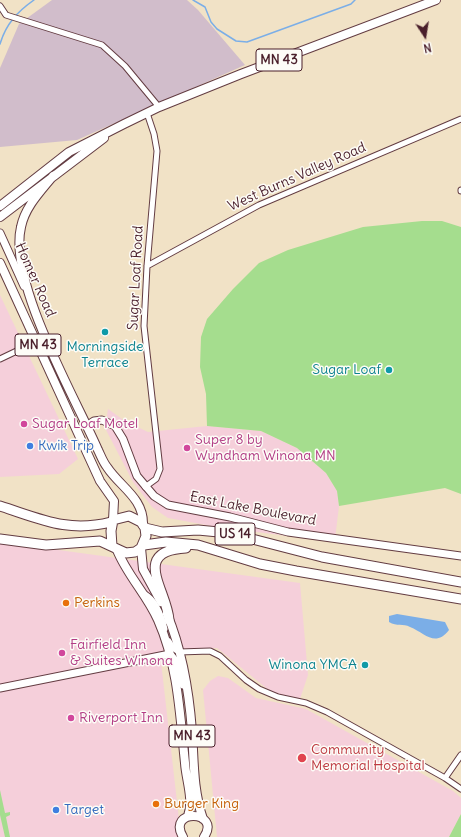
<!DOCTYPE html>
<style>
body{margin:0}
#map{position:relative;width:461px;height:837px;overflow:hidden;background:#f1e2c6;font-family:Delius,sans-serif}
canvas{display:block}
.north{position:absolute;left:405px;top:16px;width:40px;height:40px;-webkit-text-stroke:3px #fdfcf7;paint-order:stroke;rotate:168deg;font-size:11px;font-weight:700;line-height:16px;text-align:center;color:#4a1f2b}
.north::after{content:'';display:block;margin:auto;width:14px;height:18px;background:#4a1f2b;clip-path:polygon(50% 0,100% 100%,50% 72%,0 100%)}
</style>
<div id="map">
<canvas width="461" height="837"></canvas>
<div class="north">N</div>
</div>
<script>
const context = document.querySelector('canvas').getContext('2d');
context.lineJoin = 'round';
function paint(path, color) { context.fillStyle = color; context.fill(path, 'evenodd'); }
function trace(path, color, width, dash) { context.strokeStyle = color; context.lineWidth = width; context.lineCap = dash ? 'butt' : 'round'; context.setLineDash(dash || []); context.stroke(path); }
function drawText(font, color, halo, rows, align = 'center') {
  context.font = font + ' Delius,sans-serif'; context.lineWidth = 3; context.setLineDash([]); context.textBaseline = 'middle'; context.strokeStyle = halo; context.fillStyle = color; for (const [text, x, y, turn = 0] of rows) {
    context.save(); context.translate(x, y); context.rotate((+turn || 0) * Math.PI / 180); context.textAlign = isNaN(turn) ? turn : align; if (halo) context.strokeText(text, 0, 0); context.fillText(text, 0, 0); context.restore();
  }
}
const built = new Path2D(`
 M0 295 78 459 59 474 0 477Z
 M108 409 125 421 148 432 207 426 261 431 297 448 326 473 337 491 339 506 335 539 297 534 296 537 217 527 168 518 152 507 133 482 105 428Z
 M0 542 300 583 308 675 300 699 271 692 217 648 160 653 181 837H0Z
 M218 676 228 678 256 698 306 709 453 791 461 798V814L449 837H217L203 690 210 681Z`);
const industrial = new Path2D(`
 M52 0H187L198 10 245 65 77 140 0 147V68L19 24Z`);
const green = new Path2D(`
 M422 221H442L461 227V494L445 488 339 506 337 491 326 473 297 448 261 431 207 426 206 394 200 367 201 337 207 319 233 289 259 263 288 250 363 227Z
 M0 790 5 813 10 812V815L6 817 10 837H5L0 815Z
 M461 814V837H449Z`);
const water = new Path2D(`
 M397 614 445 622 449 630C435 648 425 633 410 627 403 623 397 627 389 622V616Z`);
const stream = new Path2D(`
 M193 0 205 7 211 22 217 29 236 41 247 42 351 4 355 0
 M0 44C6 24 17 12 34 0`);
const street = new Path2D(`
 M0 6 6 15 102 45 125 66 159 107
 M461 190V191
 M147 266 259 205 461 119
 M0 359 46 337
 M145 487 156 479 160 469 144 326 147 266 157 151 154 134 147 113
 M145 594C157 601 162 616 165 629
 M169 641 174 649 179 652 210 651 220 656 246 680 259 689 278 697 306 703 327 712 445 778 461 789
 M445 778 461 755`);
const secondary = new Path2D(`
 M0 233 24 286
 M88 425 94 421 102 420 115 426 123 439 137 476 154 496 168 505 230 517 288 532 461 556
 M0 688 170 654 178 664 183 685`);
const primary = new Path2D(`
 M53 176C40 192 25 207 21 227 8 282 75 397 98 450 101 456 103 462 107 467 120 487 144 498 143 525
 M0 206 69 152 124 124 159 107 241 74 436 0
 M0 217 104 138
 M0 263 100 481 114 501 113 520
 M141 548 143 569 161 602
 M117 550C127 575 147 595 158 620 178 665 180 715 185 763 186 780 194 799 188 816
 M167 614C182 650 189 692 192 731 194 761 193 790 203 819
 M183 837C166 808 222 810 204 837`);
const highway = new Path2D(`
 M0 506C41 519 68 533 111 522
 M145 528 162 532 198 530 229 533 322 557 461 582
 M0 539 46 545 100 541 126 553 135 552 141 548 146 536 145 528 141 522 129 516 113 520 111 531 112 546
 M144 545 166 542 198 545 260 564 296 571 461 599
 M169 620C167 590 130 551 186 548`);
const markers = [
 [105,332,4,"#0f9aa8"],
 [389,370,4,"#0f9aa8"],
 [24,424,4,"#d1479c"],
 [30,446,4,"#3f7fe0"],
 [187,448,4,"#d1479c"],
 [66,603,4,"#e8710a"],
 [62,653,4,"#d1479c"],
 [365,665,4,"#0f9aa8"],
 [71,718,4,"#d1479c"],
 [302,758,5,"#e0444e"],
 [156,804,4,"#e8710a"],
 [56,810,4,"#3f7fe0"]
];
const shields = [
 [279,60,46],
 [38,345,46],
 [235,534,40],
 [192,736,46]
];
const shieldNames = [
 ["MN 43",279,60],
 ["MN 43",38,345],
 ["US 14",235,534],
 ["MN 43",192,736]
];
const streetNames = [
 ["West Burns Valley Road",297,177,-24],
 ["Sugar Loaf Road",136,278,-87],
 ["Homer Road",35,280,66],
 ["East Lake Boulevard",253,509,11]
];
const cultureNames = [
 ["Morningside",105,347,"center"],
 ["Terrace",105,363,"center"],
 ["Sugar Loaf",381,370],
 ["Winona YMCA",357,665]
];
const hotelNames = [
 ["Sugar Loaf Motel",32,424],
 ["Super 8 by",195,440],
 ["Wyndham Winona MN",195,456],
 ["Fairfield Inn",70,645],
 ["& Suites Winona",70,661],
 ["Riverport Inn",79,718]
];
const shopNames = [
 ["Kwik Trip",38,446],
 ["Target",64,810]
];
const foodNames = [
 ["Perkins",74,603],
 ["Burger King",164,804]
];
const healthNames = [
 ["Community",311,750],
 ["Memorial Hospital",311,766]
];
paint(built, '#f5cfda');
paint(industrial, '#d1bdcb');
paint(green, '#a5dd8e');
paint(water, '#7baee7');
trace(stream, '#7baee7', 1.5);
trace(street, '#633c42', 7);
trace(secondary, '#633c42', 9);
trace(primary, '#633c42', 10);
trace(highway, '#633c42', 11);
trace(street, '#fff', 5);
trace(secondary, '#fff', 7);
trace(primary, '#fff', 8);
trace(highway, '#fff', 9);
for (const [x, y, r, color] of markers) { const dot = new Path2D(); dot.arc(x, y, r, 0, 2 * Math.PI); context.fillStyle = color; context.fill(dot); trace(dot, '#fdfcf7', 1.5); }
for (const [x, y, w] of shields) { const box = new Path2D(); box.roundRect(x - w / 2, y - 11, w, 22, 3); context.fillStyle = '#fdfcf7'; context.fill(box); trace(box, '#4a1f2b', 1); }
drawText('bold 13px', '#4a1f2b', null, shieldNames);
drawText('14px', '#4a1f2b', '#fdfcf7', streetNames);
drawText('14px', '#0d838f', '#fdfcf7', cultureNames, 'right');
drawText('14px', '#b23c85', '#fdfcf7', hotelNames, 'left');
drawText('14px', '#366cbe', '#fdfcf7', shopNames, 'left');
drawText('14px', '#c56008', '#fdfcf7', foodNames, 'left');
drawText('14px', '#be3a42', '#fdfcf7', healthNames, 'left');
</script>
